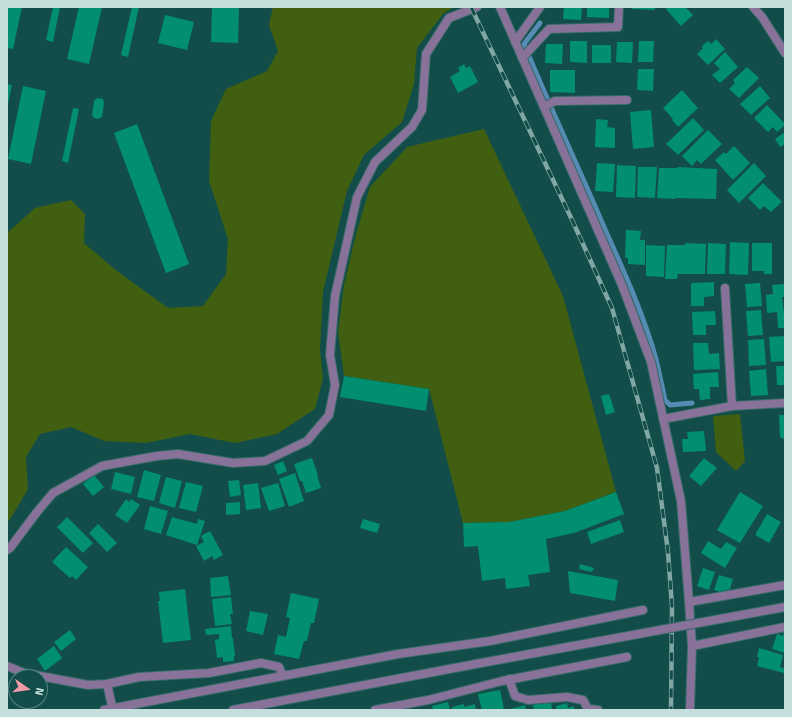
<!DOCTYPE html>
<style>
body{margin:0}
#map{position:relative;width:792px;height:717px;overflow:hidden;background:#124d49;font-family:Signika,sans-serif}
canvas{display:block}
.frame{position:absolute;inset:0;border:8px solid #c3dedb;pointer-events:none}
.north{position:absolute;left:8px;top:669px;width:40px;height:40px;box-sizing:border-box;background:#124d49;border:1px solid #598783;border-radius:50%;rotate:103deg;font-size:11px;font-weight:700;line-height:16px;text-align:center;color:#c3dedb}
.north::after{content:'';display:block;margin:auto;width:14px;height:18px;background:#f39aa8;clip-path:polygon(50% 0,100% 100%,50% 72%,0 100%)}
</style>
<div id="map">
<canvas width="792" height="717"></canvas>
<div class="frame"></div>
<div class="north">N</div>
</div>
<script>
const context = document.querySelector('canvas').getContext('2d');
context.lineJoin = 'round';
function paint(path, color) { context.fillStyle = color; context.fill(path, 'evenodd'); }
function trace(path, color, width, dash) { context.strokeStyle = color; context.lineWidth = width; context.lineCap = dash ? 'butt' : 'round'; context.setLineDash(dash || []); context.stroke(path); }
const green = new Path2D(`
 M273 7H454L443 14 417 48 414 84 402 122 364 155 347 191 323 292 320 349 323 379 315 409 277 434 235 443 190 434 146 443 104 441 71 427 40 434 26 457 28 489 11 518 7 523V233L35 208 71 200 85 214 84 243 117 271 168 308 203 306 226 274 228 239 209 181 211 121 226 89 267 71 278 51 269 25Z
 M484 129 563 296 616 492 565 511 509 522 463 523 429 389 344 376 338 332 344 285 356 234 370 187 407 147Z
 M740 414 745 461 736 471 716 452 713 416Z`);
const stream = new Path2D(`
 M540 23 524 44C550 108 580 170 607 234 625 274 644 316 656 359 659 372 662 386 665 400L670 405 692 403`);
const building = new Path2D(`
 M7 7H22L13 49 7 48Z
 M53 7H60L53 42 46 40Z
 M79 7H102L89 64 67 59Z
 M132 7H139L128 57 121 55Z
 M212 7H239L238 43 211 42Z
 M564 7H582L581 20 563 19Z
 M587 7H609V18L587 17Z
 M632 7H655V10L632 9Z
 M668 7H685L693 15 681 26 666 9Z
 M165 15 194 22 187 50 158 43Z
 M716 39 725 49 708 65 697 54 703 48 702 46 708 41 711 44Z
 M570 41H587V63L570 62Z
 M639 41H654L653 62H638Z
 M617 42H633L632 63 616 62Z
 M546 44H563L562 64 545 63Z
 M592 45H611V63H592Z
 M725 52 738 67 720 83 712 75 720 69 714 63Z
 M464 64 466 68 470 66 478 82 458 93 450 77 460 71 458 68Z
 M747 67 759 78 739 98 729 89 735 83 733 80Z
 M638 69H654L653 91 637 90Z
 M550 70H575V93L550 92Z
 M7 84 12 85 8 104H7Z
 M23 86 46 91 31 164 8 159Z
 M760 86 770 98 751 115 740 104Z
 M682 90 698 108 678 127 672 120 673 119 663 108Z
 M97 98 103 99 104 103 102 117 98 119 94 118 92 115 94 101Z
 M767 105 785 124V125L777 132 773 127 768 132 754 118Z
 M73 108 79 109 68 163 62 161Z
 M651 110 654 147 633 149 630 112Z
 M693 118 704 130 678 155 666 144Z
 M596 119 608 120 607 127 615 128V148L595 147Z
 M137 124 189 264 166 273 114 133Z
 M708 130 722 144 701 164 697 160 692 166 682 156Z
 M785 132V144L780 147 775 139Z
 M734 146 750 163 733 180 715 160 724 152 726 154Z
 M597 163 615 164 613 192 595 191Z
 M754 163 766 176 739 203 727 190Z
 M617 165 636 166 635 198 616 197Z
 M638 167H657L655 198 637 197Z
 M677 167 717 169 716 199 675 198V199L657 198 659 168H677Z
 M763 183 782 202 771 212 764 206 760 210 748 198Z
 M626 230 641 231 640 240H645V265L628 264V258H625Z
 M730 242 749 243 748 275 729 274Z
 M685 243 706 244 705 274H678L677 279H665L667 245H685Z
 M708 243 726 244 725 274H707Z
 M752 243H772V274H764V271H752Z
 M646 245 665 246 664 277 646 276Z
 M714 282V296L704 297V306H691V283Z
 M760 283 762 306 747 307 745 284Z
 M785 284V297H782L784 312H785V328H778L777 312 767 313 766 295 773 294 772 285Z
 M761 310 763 335 748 336 746 311Z
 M715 311 716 325H706V335H693L692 312Z
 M785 336V361L771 362 769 337Z
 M764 339 766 365 749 366 748 340Z
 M693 343H708L709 354 719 353 720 369 694 370Z
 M776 366H785V385H777Z
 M766 369 768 395 751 396 749 371Z
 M718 372 719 387H710V399L700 400 699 389H694L693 374Z
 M344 376 429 389 426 411 340 397Z
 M609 394 615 412 606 415 601 396Z
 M779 415H785V440L780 437Z
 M704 431 706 451 683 452 682 439H688L687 432Z
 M312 458 318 475H317L321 488 306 493 302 481H300L294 464Z
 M704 458 717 468 701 486 689 476Z
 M283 461 287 471 278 475 274 465Z
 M144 470 161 475 154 501 137 497Z
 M115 472 135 477 131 494 111 489Z
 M295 473 304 501 289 507 279 479Z
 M94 475 104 487 93 496 83 484Z
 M166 477 182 481 175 508 159 503Z
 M239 480 241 495 230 497 228 481Z
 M186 482 203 486 196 512 179 508Z
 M258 483 261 508 246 510 243 485Z
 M278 483 285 506 269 511 261 488Z
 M616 492 624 514 574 533 546 539 550 572 528 575 530 586 506 589 505 578 482 581 478 546 464 547 463 523 509 522 565 511Z
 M740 492 763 506 740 543 717 530Z
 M126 499 129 502 131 499 140 505 127 523 115 515Z
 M240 502V514L226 515V503Z
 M150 506 168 511 161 534 144 529Z
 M767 514 781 522 769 543 755 535Z
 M67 517 93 543 83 553 57 527Z
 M172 517 197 524 198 519 205 521 197 545 166 535Z
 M363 519 380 524 377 533 360 528Z
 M620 520 624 532 591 544 587 532Z
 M98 524 117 543 107 552 89 533Z
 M210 531 223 555 214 560 212 556 204 561 196 546 204 542 201 536Z
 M708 541 721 549 726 542 737 548 725 568 701 553Z
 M66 547 88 567 76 580 72 576 70 578 52 562Z
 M580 564 594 568 592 572 579 569Z
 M703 568 715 572 709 590 697 586Z
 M568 571 618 580 615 601 570 593Z
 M719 575 733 579 730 589 721 592 714 590Z
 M228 576 231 595 211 597 210 578Z
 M185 589 191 640 163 643 158 601H160L159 592Z
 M291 593 319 599 314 623H311L307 641H304L299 659 274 654 278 635 286 637 290 618 286 617Z
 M231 597 233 614H230L232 624 215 626 212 599Z
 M250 611 268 614 263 635 246 631Z
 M231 626 232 638H233L235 656H234V661L223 662V657L217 658 215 640 219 639V634L206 635 205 629Z
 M70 630 76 639 61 651 54 642Z
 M784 630 785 653 772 649 777 634 783 636Z
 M54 646 62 658 45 671 37 659Z
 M759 648 783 655 780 667 785 669 784 673 757 666 759 657H757Z
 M500 690 504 709 498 710H482L478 694Z
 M448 702 450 710H433L432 706Z
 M551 702 552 710H534L533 705Z
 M567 703 568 708 574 706V710H557L556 706Z
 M464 704V707L475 704 476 710H453L452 707Z
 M525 705 526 710H511L510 709Z`);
const service = new Path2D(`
 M753 7 762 17 785 53`);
const minor = new Path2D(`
 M500 7 622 285 651 362 681 501 689 602 692 646 690 710
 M515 42 540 7
 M522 58 549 29 618 27 619 7
 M544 107 555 101 627 100
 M725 288 732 406
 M663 419 732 406 785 403
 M7 550 10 548 37 512 53 493 102 466 157 456 178 454 233 463 265 461 307 441 329 415 335 385 330 355 335 296 357 197 375 162 412 127 422 110 426 54 449 18 477 7
 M689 602 785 585
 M692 646 785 627
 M7 666 24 673 88 685 107 684 139 677 209 673 261 663 279 667 283 676
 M509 679 515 696 528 700 567 697 583 700 588 709 598 710
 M107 684 113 710
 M104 710 398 654 490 641 643 610
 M375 710 428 700 502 681 627 657`);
const tertiary = new Path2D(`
 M233 710 481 663`);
const rail = new Path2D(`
 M471 7 573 222 612 308 657 468 668 552 672 606 671 710`);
const tertiaryBridge = new Path2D(`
 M481 663 785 607`);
paint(green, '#405f10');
trace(stream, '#568bb4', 5);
paint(building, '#018f6f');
trace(service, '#356a66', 10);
trace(minor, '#356a66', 10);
trace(tertiary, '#356a66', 10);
trace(service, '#88729a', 8);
trace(minor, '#88729a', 8);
trace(tertiary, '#88729a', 8);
trace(rail, '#80a7a4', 4.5);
trace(rail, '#124d49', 3, [9]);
trace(tertiaryBridge, '#356a66', 10, []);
trace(tertiaryBridge, '#88729a', 8);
</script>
